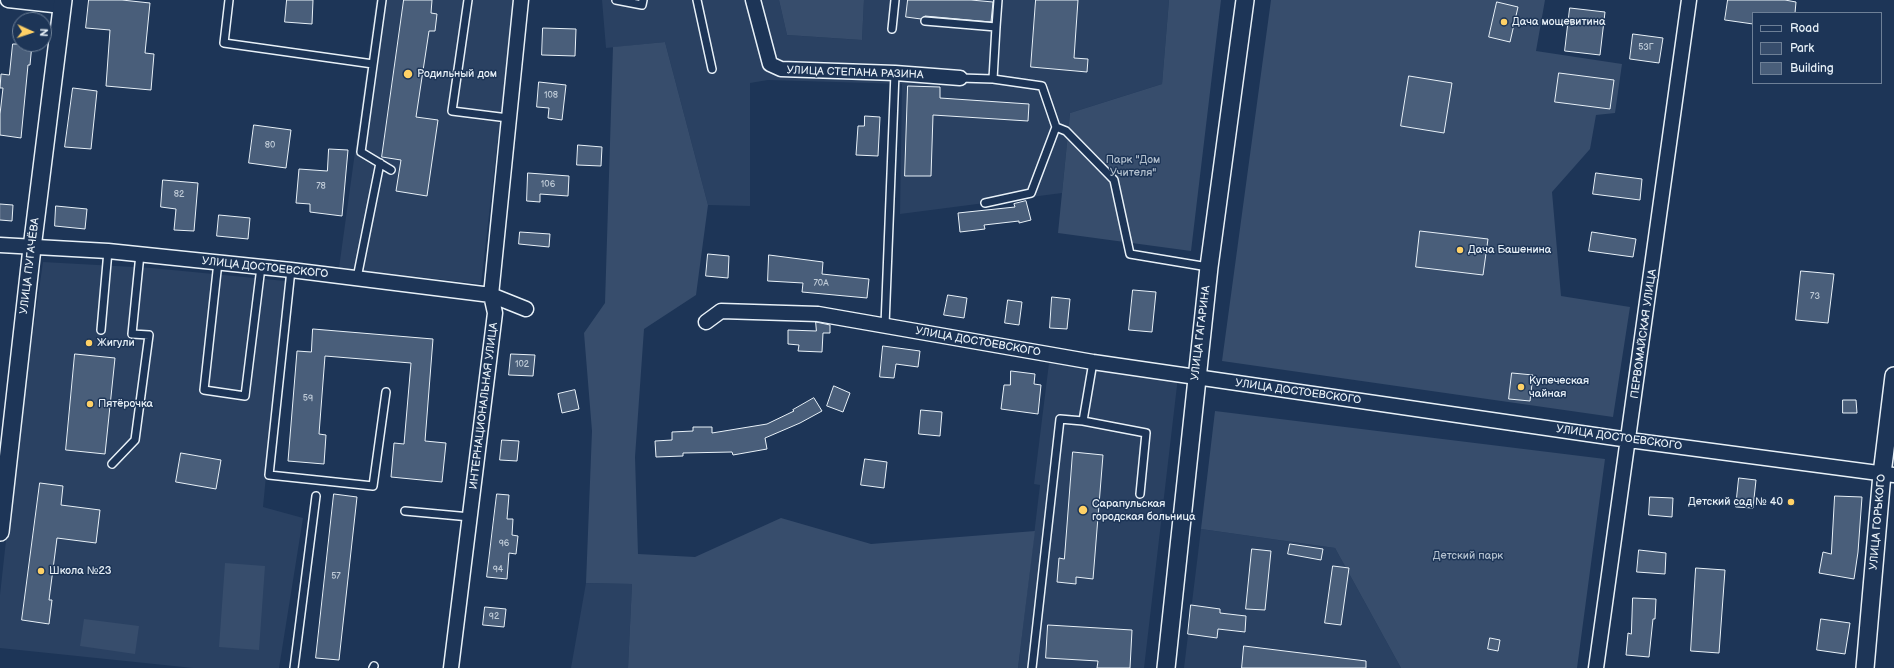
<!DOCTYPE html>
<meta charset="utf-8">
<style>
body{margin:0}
#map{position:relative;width:1894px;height:668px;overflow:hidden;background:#1d3557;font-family:"Balsamiq Sans",sans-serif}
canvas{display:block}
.legend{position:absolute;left:1752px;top:12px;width:130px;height:72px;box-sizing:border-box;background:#1d3557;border:1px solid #6e8097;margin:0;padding:5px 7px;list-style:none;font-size:12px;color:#e8f1f8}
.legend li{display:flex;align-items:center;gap:8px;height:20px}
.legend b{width:20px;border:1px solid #6e8097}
.north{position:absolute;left:12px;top:12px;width:40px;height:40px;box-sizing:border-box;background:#1d3557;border:1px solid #6e8097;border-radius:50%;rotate:93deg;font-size:11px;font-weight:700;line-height:16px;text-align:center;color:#e8f1f8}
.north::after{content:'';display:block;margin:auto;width:14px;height:18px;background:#ffd166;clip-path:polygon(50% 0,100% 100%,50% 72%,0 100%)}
</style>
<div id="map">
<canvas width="1894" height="668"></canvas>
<ul class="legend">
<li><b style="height:5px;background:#1d3557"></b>Road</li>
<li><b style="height:11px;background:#374d6c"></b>Park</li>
<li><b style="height:11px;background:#495e7a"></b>Building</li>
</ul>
<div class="north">N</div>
</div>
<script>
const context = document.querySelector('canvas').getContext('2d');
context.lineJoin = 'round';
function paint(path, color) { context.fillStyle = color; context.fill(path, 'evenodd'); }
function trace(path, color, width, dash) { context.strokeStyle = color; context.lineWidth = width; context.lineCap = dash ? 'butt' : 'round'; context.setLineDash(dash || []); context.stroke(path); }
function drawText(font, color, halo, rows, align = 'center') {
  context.font = font + ' "Balsamiq Sans",sans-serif'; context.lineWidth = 3; context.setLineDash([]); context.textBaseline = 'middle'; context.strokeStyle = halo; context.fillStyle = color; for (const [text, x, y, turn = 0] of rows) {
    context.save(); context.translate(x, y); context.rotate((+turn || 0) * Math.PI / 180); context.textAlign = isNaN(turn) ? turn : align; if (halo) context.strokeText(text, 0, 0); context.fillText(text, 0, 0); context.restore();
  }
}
const built = new Path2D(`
 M376 0H514L481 284 339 268Z
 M602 0H779L787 35 862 40 864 0H1169L1162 84 1070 113 1062 193 900 214 902 84 768 80 750 83V206L708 205 665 42 606 48Z
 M43 262 152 268 285 281 263 507 303 518 279 668H193L0 648V595L15 458Z
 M1049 363 1178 377 1144 668H1018L1040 485 1034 484Z
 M1201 529 1335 548 1401 668H1184Z
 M586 583 632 584 628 668H571Z`);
const green = new Path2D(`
 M779 0H864L862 40 787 35Z
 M1169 0H1221L1191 251 1058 233 1070 113 1162 84Z
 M1271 0H1545L1536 51 1622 64 1615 113 1596 115 1590 149 1552 192 1561 296 1630 307 1613 417 1222 361Z
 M665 42 708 205 696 295 644 329 635 457 638 554 695 557 781 518 871 544 1035 531 1018 668H628L632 584 586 583 592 431 584 333 605 303 613 47Z
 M1215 411 1605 459 1577 668H1401L1335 548 1201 529Z
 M225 563 265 566 259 650 219 647Z
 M84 619 139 626 135 654 80 646Z`);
const building = new Path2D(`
 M89 0H122L150 3 145 53 154 54 151 90 106 86 110 30 86 28Z
 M287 0H313L312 24 285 22Z
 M404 0H432L431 13 437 14 435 31H429L416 117 438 120 427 196 396 191 401 160 382 157Z
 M908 0H971L993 2 991 22 925 16 921 19 906 17Z
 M1036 0H1078L1074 58 1088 59 1087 72 1031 67Z
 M1728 0H1785L1796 2 1795 13H1753V24L1725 20Z
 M1497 2 1518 7 1510 42 1489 37Z
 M1570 8 1605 12 1600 55 1565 51Z
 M543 28 576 29 575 56 542 55Z
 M1633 34 1663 38 1659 63 1630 59Z
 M13 44H32L30 65H28L21 138 0 135V114L3 88H0L1 74 9 75Z
 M1559 73 1614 80 1610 109 1555 102Z
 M1409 76 1452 83 1444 133 1401 126Z
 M539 82 566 85 562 120 548 118 549 108 537 107Z
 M908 86 940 87V98L1029 104 1028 121 933 115 931 176H905Z
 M73 88 97 91 91 149 65 147Z
 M865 116 880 117 878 156 856 155 858 126H864Z
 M254 125 291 130 286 168 249 163Z
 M578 145 602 147 601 166 577 165Z
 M329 149 348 150 342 216 310 212V204L296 203 299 169 327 171Z
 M528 173 569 176 568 196 540 194V202L527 201Z
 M1596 173 1642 179 1640 200 1593 194Z
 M163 180 198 183 194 231 174 230 176 209 161 207Z
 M1026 201 1031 220 1019 223V221L984 225 985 229 960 232 958 213 1015 207 1014 204Z
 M0 204 13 205 12 221 0 220Z
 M56 206 87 209 85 229 55 226Z
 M219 215 250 218 248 239 217 236Z
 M1420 231 1488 239 1483 275 1416 267Z
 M520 232 550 234 549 247 519 244Z
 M1592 232 1636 239 1633 257 1589 251Z
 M708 254 729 256 728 278 706 276Z
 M769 255 823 262 822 274 869 279 867 298 802 292 803 283 768 281Z
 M1801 271 1834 274 1828 323 1796 320Z
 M1133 290 1156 292 1152 332 1129 330Z
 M948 295 967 298 964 318 944 315Z
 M1052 297 1070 299 1067 329 1050 328Z
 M1008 300 1022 302 1019 325 1005 323Z
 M816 322 830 325V333H823L822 352 798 351 799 345 788 344V330L816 331Z
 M313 329 433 339 425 441 446 443 442 482 391 477 394 443 404 444 411 363 325 356 319 434 326 435 324 464 288 461 297 351 311 352Z
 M883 346 920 351 918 367 896 364 894 378 880 377Z
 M75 354 115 358 105 454 66 450Z
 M511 354 535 355 533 376 509 375Z
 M1011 371 1035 374 1034 384 1041 385 1038 414 1001 409 1004 385H1010Z
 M1512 373 1533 375 1530 401 1509 399Z
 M834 386 850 393 843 412 827 406Z
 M575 390 579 409 562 413 558 394Z
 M814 398 822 411 800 423 765 438 767 449 733 455 732 452 683 453V456L656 457 655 441 672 440V432L693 431V427H712V433L767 424 794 411 793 410Z
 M1843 400H1856L1857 413H1843Z
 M921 410 942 412 940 436 919 434Z
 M502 440 519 441 517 461 500 460Z
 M1073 452 1103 455 1093 579 1076 577V584L1057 582 1059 558 1064 559Z
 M181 453 221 460 216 489 176 482Z
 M865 459 887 462 884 488 861 485Z
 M1739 478 1756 480 1753 508 1736 507Z
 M40 483 63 486 61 505 100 510 96 543 57 538 49 600H52L49 624 22 620Z
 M334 494 357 497 339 660 316 658Z
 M497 494 509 495 507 519H513L512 535 518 536 516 554 509 553 507 579 487 577Z
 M1835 496 1862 497 1858 552 1854 579 1819 573 1823 552 1831 554Z
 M1650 497 1673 498 1672 517 1649 515Z
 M1290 544 1323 549 1321 560 1288 554Z
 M1252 549 1271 551 1265 610 1246 609Z
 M1639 550 1666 553 1665 574 1637 572Z
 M1333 566 1349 568 1341 625 1325 623Z
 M1696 568 1725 570 1719 653 1691 651Z
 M1633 598 1656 599 1655 619H1653L1649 657 1626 655 1628 633 1631 634Z
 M1191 605 1220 609V613L1246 616 1245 632 1218 629 1217 638 1188 634Z
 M485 607 506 609 504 627 483 625Z
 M1821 619 1850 623 1845 654 1817 650Z
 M1048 625 1132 630 1130 668H1097L1098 661 1046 658Z
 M1490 638 1500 640 1498 651 1488 649Z
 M1244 646 1366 661V668H1242Z`);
const service = new Path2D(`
 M229 0 224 43 373 64
 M382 0 361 152 391 170
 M468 0 452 111 508 118
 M616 0 642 5 643 0
 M697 0 712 69
 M925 21 996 27 993 79 960 78
 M996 27 998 0
 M892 29 895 0
 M1056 127 1066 131 1114 180 1130 254 1208 267
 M985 203 1031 193 1056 127 1042 86 993 79
 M218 262 204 390 245 396 261 267
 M291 270 269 475 373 486 386 392
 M357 278 380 163
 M885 325 895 73
 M101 330 108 251
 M1083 421 1146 433 1140 494
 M112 464 135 440 149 335 132 334 140 254
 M405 511 470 517
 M294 668 316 496
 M373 668 374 666
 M1032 668 1060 419 1083 421 1093 362`);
const minor = new Path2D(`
 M8 0 62 6
 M753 0 770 64 781 69 895 73 960 78
 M0 245 108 251 291 270 491 295 526 309
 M706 322 721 311 818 314 1093 362 1629 440 1894 475
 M451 668 495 313 491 295 521 0
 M1596 668 1689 0`);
const tertiary = new Path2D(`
 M0 532 32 248 63 0
 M1166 668 1209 267 1245 0
 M1865 668 1882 474 1894 376`);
const markers = [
 [1504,22,4,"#ffd166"],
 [408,74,5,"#ffd166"],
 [1460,250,4,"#ffd166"],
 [89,343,4,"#ffd166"],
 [1521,387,4,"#ffd166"],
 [90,404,4,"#ffd166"],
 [1791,502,4,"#ffd166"],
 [1083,510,5,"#ffd166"],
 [41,571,4,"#ffd166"]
];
const numberNames = [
 ["53Г",1646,48],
 ["108",551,96],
 ["80",270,146],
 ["106",548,185],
 ["78",321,187],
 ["82",179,195],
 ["70А",821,284],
 ["73",1815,297],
 ["102",522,365],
 ["59",308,399],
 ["96",504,544],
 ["94",498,570],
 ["57",336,577],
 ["92",494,617]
];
const poiNames = [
 ["Дача мощевитина",1512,22],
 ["Родильный дом",417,74],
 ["Дача Башенина",1468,250],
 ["Жигули",97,343],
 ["Купеческая",1529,381],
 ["чайная",1529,394],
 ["Пятёрочка",98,404],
 ["Детский сад № 40",1783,502,"right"],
 ["Сарапульская",1092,504],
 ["городская больница",1092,517],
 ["Школа №23",49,571]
];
const streetNames = [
 ["УЛИЦА СТЕПАНА РАЗИНА",855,73,2],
 ["УЛИЦА ПУГАЧЁВА",30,266,-83],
 ["УЛИЦА ДОСТОЕВСКОГО",265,268,6],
 ["УЛИЦА ГАГАРИНА",1201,333,-83],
 ["ПЕРВОМАЙСКАЯ УЛИЦА",1644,334,-82],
 ["УЛИЦА ДОСТОЕВСКОГО",978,342,10],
 ["УЛИЦА ДОСТОЕВСКОГО",1298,392,8],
 ["ИНТЕРНАЦИОНАЛЬНАЯ УЛИЦА",484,406,-83],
 ["УЛИЦА ДОСТОЕВСКОГО",1619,438,8],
 ["УЛИЦА ГОРЬКОГО",1878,522,-85]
];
const parkNames = [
 ["Парк \"Дом",1133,160],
 ["Учителя\"",1133,173],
 ["Детский парк",1468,556]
];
paint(built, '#2a4162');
paint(green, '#374d6c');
paint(building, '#495e7a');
trace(building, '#e8f1f8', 1);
trace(service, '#e8f1f8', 10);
trace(minor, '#e8f1f8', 17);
trace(tertiary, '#e8f1f8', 20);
trace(service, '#1d3557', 7);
trace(minor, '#1d3557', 14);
trace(tertiary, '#1d3557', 17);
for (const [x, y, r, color] of markers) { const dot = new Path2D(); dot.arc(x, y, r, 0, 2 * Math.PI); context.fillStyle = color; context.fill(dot); trace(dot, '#1d3557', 1.5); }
drawText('9px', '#c0ccd8', null, numberNames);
drawText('11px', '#e8f1f8', '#1d3557', poiNames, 'left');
drawText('11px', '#e8f1f8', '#1d3557', streetNames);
drawText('11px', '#b3c0ce', '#1d3557', parkNames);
</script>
